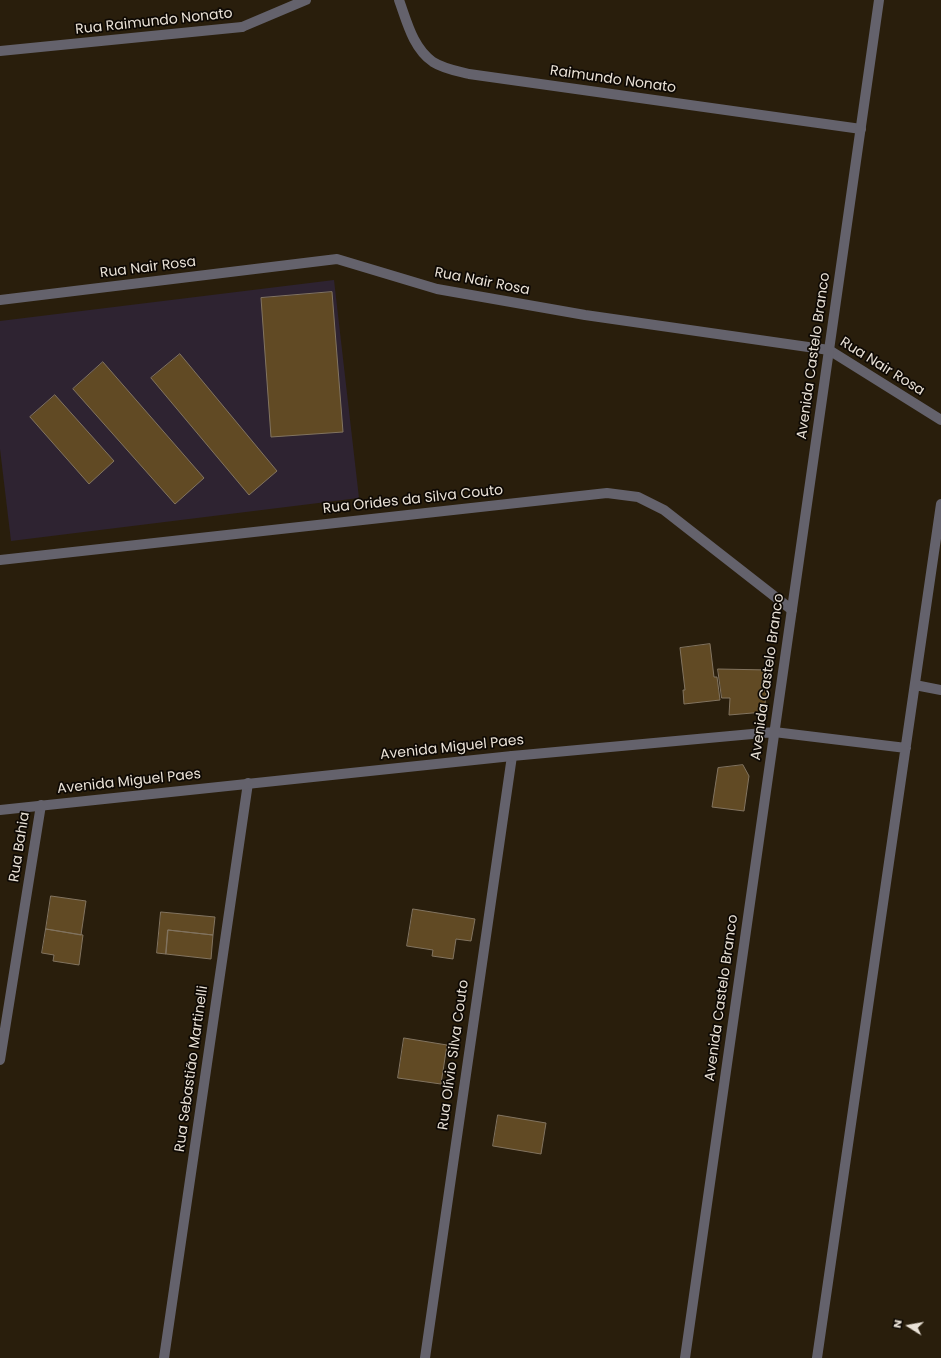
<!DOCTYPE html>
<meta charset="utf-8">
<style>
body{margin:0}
#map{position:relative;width:941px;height:1358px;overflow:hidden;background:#291e0c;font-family:Poppins,sans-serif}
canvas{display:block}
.north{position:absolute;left:889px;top:1306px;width:40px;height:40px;-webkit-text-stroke:3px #0e0904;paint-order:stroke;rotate:281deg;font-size:11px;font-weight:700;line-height:16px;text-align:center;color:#e9e1d6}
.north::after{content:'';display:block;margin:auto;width:14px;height:18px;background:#e9e1d6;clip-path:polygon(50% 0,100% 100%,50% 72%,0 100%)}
</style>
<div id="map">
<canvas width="941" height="1358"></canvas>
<div class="north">N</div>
</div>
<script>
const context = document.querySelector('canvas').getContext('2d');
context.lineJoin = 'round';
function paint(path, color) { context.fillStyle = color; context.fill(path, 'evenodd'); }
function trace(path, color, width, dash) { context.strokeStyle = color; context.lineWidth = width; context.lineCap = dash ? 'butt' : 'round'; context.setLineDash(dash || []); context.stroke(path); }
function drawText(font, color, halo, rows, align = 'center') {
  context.font = font + ' Poppins,sans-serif'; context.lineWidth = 3.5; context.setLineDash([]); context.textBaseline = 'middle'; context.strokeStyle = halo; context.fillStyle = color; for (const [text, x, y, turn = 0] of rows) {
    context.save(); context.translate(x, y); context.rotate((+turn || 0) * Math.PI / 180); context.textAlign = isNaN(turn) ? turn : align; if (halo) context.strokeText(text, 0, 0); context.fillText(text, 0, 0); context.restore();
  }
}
const education = new Path2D(`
 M334 280 359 498 11 541 0 449V321Z`);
const building = new Path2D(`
 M332 292 343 432 271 437 261 298Z
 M180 354 277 471 249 495 151 378Z
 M103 362 204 478 175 504 73 389Z
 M55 395 114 461 89 484 30 417Z
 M710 644 714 677H717L720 700 684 704 683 690H685L680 648Z
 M718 669 769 670 764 712 729 715 730 698H722Z
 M743 765 749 776 744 811 712 807 718 768Z
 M51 896 86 901 81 935 46 929Z
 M413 909 475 919 471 941 456 939 453 959 432 956 433 950 407 946Z
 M161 912 215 917 213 935 168 930 166 954 157 953Z
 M46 929 83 935 79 965 53 961 54 955 42 953Z
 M168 930 213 935 211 959 166 954Z
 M404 1038 447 1045 441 1084 398 1078Z
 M498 1115 546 1123 541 1154 493 1146Z`);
const service = new Path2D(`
 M242 27 306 0`);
const minor = new Path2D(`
 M399 0C407 22 413 48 433 62 444 69 457 71 469 74L861 129
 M0 51 242 27
 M0 300 337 259 437 289 585 315 829 350 941 420
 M0 560 607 493 638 497 664 510 792 610
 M915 685 941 690
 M774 732 906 748
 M0 1060 41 805
 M164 1358 248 783
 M425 1358 512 756
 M817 1358 941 504`);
const tertiary = new Path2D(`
 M0 810 512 756 774 732
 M685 1358 879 0`);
const streetNames = [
 ["Rua Raimundo Nonato",154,22,-6],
 ["Raimundo Nonato",613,80,8],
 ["Rua Nair Rosa",148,268,-7],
 ["Rua Nair Rosa",482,282,11],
 ["Avenida Castelo Branco",814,356,-82],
 ["Rua Nair Rosa",882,367,32],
 ["Rua Orides da Silva Couto",413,500,-6],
 ["Avenida Castelo Branco",768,677,-82],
 ["Avenida Miguel Paes",452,748,-6],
 ["Avenida Miguel Paes",129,782,-6],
 ["Rua Bahia",20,847,-81],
 ["Avenida Castelo Branco",722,998,-82],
 ["Rua Olívio Silva Couto",454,1055,-82],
 ["Rua Sebastião Martinelli",192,1069,-82]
];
paint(education, '#2e2331');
paint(building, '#614a24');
trace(building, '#827460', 1);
trace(service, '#64626c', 10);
trace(minor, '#64626c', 10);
trace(tertiary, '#64626c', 10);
drawText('14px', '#e9e1d6', '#0e0904', streetNames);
</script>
